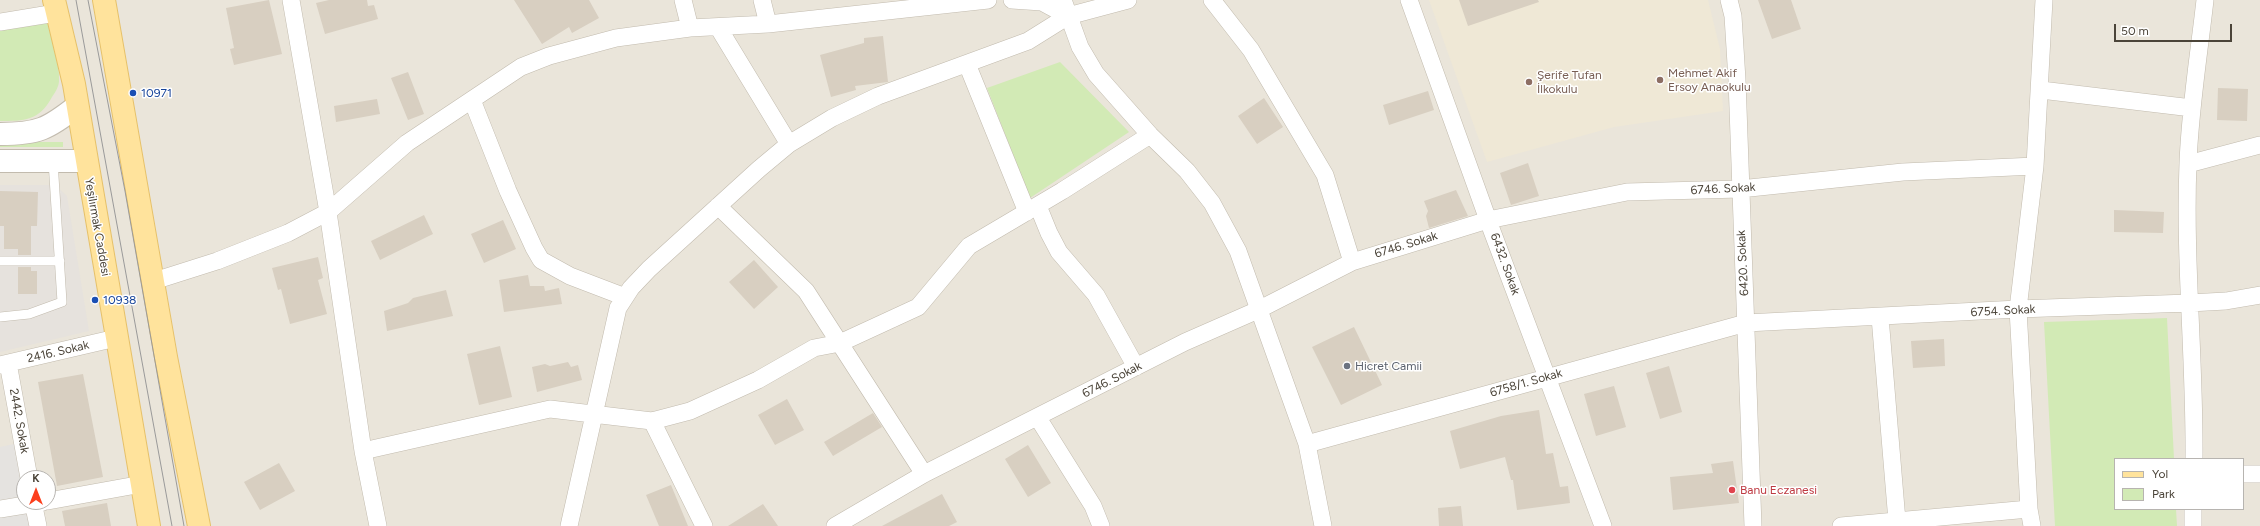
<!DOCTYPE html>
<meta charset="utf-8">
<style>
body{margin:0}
#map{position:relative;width:2260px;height:526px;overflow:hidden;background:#f6f3ec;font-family:Figtree,sans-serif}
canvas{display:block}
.legend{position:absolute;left:2114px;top:458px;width:130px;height:52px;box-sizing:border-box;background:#fff;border:1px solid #b7b4b0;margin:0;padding:5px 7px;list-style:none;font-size:12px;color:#4b4439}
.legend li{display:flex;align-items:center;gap:8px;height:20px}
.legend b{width:20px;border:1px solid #b7b4b0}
.north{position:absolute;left:16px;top:470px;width:40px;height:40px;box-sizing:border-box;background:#fff;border:1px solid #b7b4b0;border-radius:50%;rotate:0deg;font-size:11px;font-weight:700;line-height:16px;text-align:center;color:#4b4439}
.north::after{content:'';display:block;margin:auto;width:14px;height:18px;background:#fc3f1d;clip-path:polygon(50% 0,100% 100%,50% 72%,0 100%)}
.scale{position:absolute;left:2114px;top:24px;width:118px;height:18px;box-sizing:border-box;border:2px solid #4b4439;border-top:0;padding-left:5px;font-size:12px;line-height:14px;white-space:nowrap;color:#4b4439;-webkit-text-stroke:3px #fff;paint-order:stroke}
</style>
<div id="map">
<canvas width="2260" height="526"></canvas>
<ul class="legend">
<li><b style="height:5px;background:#ffe39c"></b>Yol</li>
<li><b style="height:11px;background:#d2eab5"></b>Park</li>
</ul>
<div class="north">K</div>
<div class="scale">50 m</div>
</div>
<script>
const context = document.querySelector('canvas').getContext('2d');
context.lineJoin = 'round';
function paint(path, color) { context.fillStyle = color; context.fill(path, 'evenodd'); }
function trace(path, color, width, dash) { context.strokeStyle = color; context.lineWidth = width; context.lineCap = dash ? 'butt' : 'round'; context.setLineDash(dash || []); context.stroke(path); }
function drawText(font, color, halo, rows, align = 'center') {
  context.font = font + ' Figtree,sans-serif'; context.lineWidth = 3; context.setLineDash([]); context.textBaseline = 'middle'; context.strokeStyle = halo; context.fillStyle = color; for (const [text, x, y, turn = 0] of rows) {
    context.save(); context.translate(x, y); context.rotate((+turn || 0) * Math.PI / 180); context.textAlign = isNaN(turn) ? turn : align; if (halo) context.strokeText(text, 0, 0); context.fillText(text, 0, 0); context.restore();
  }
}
const residential = new Path2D(`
 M0 0H2260V526H0ZM2115 459H2243V509H2115ZM24 478H48V502H24Z`);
const industrial = new Path2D(`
 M0 185H55L67 196 89 331 0 352Z`);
const education = new Path2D(`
 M1429 0H1708L1720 49 1723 111 1614 127 1487 162Z`);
const green = new Path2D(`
 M47 20C52 38 60 62 59 81 59 86 55 93 52 97 39 121 24 121 0 121V28Z
 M1060 62 1129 132 1030 198 987 88Z
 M0 142H63V147H0Z
 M2167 318 2174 459H2115V509H2176L2177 526H2055L2044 322Z`);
const parking = new Path2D(`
 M23 442 24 502 38 526H0V447Z`);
const building = new Path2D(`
 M269 0 282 54 234 65 230 49 234 48 226 8Z
 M329 0H367L368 6 374 5 378 19 325 34 316 3Z
 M514 0H589L599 18 572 33 569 27 542 44Z
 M1459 0H1538L1539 2 1468 26Z
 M1758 0H1791L1801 29 1772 39Z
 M883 36 888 82 855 86 856 90 831 97 820 55 864 43V38Z
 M408 72 424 114 408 120 391 78Z
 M2218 88 2248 89 2247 121 2217 120Z
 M1428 91 1434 110 1389 125 1383 105Z
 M1264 98 1283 127 1257 144 1238 116Z
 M377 99 380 114 336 122 334 106Z
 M1528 163 1539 196 1511 205 1500 173Z
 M1456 190 1468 216 1429 228 1426 216 1428 211 1424 201Z
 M0 191 38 192 37 226H31V255H18V249H4V226H0Z
 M2114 210 2164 212 2163 233 2114 232Z
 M424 215 433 234 380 260 371 241Z
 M503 220 516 249 484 263 471 234Z
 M318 257 323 278 318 280 327 314 290 324 281 289 278 290 272 268Z
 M754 260 778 287 754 309 729 282Z
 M18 267H31V271H37V294H18Z
 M528 275 530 286H544L545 291 559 288 562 304 504 312 499 280Z
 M446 290 453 316 387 331 384 311 408 303 413 298Z
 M1354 327 1382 385 1341 405 1312 347Z
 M1944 339 1945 366 1913 368 1911 341Z
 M500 346 512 397 479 405 467 354Z
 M568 362 571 367 578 365 582 380 537 392 532 367 545 364 550 366Z
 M1669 366 1682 412 1660 419 1646 373Z
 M83 374 103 477 57 486 38 382Z
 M1614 386 1626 427 1596 436 1584 394Z
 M787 399 804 430 775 445 758 415Z
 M1539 410 1546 454 1553 453 1560 487 1568 486 1570 503 1517 510 1513 480H1511L1505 457 1460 469 1450 431 1501 416Z
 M873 413 882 427 833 456 824 442Z
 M1028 445 1051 483 1028 497 1005 459Z
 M1733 461 1739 503 1673 510 1670 477 1713 473 1711 464Z
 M279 463 295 491 260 510 244 482Z
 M671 485 688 526H659L646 495Z
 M942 494 957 522 949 526H882Z
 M107 503 111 526H65L62 511Z
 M763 504 778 526H728Z
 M1461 506 1463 526H1439L1438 508Z`);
const service = new Path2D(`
 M0 261H60
 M0 317 29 314 62 302 53 161`);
const minor = new Path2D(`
 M291 0 328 212 363 451 378 526
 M683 0 690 28
 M762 0 768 24
 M1012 0 1042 2 1068 16
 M1063 0 1080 47 1096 74 1150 135 1187 171 1212 203 1238 251 1307 444 1323 526
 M1212 0 1251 50 1325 175 1352 262
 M1409 0 1492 231 1603 526
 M1729 0 1733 16 1737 80 1753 526
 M0 22 56 13
 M718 27 789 144
 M967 64 1027 212
 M2041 90 2192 108
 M472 100 508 191 534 248 541 260 570 276 625 297
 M2188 164 2260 145
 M718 206 806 291 924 474
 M1038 206 1049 233 1059 252 1096 295 1136 367
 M154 281 217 261 288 233 328 212 407 143 521 67 549 56 616 38 690 28 768 24 988 0
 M1880 317 1897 521
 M8 363 29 478
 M0 365 116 338
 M1038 418 1093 506 1101 526
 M652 421 704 526
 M1307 444 1746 323 2018 309 2189 303 2226 301 2260 295
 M363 451 550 409 652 421 690 411 758 380 814 348 840 343 918 307 969 246 1062 191 1150 135
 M2194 459C2195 360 2184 261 2188 163 2190 108 2199 54 2205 0
 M2243 474H2260
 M48 501 142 484
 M33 502 38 526
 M0 509 43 502
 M569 526 618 308 631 288 649 269 759 169 789 144 832 118 878 96 1028 41 1068 16 1128 0
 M835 526 924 474 1185 342 1258 310 1352 262 1488 220 1627 192 1740 189 1903 172 2035 166
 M1841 526 2029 509
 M2032 526 2029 509 2018 309 2035 166 2044 0
 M2193 526V509`);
const tertiary = new Path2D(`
 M0 134C38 134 48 129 77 106
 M0 161H85`);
const primary = new Path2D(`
 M54 0 74 84 149 526
 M104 0 166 357 199 526`);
const tram = new Path2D(`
 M76 0 172 526
 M88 0 125 191 184 526`);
const markers = [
 [1660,80,4,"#8d6e63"],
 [1529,82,4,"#8d6e63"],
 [133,93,4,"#1a4fb4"],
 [95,300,4,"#1a4fb4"],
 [1347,366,4,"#6b7280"],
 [1732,490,4,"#e0444e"]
];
const educationNames = [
 ["Mehmet Akif",1668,73],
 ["Ersoy Anaokulu",1668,87],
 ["Şerife Tufan",1537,75],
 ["İlkokulu",1537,89]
];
const transitNames = [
 ["10971",141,93],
 ["10938",103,300]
];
const streetNames = [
 ["6746. Sokak",1723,189,-3],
 ["Yeşilırmak Caddesi",97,227,80],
 ["6746. Sokak",1406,245,-17],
 ["6420. Sokak",1743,263,-93],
 ["6432. Sokak",1505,264,70],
 ["6754. Sokak",2003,311,-3],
 ["2416. Sokak",58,352,-13],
 ["6746. Sokak",1112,380,-27],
 ["6758/1. Sokak",1526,383,-16],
 ["2442. Sokak",19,421,80]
];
const worshipNames = [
 ["Hicret Camii",1355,366]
];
const healthNames = [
 ["Banu Eczanesi",1740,490]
];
paint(residential, '#eae5da');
paint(industrial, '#e6e2dd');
paint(education, '#efe8d6');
paint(green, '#d2eab5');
paint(parking, '#e5e3e0');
paint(building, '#d8cfc1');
trace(service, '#c2bbae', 10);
trace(minor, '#c2bbae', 18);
trace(tertiary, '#c2bbae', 24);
trace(primary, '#e6c16a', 24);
trace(service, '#fff', 9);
trace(minor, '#fff', 17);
trace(tertiary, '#fff', 22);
trace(primary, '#ffe39c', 22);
trace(tram, '#9a9a9a', 1);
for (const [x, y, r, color] of markers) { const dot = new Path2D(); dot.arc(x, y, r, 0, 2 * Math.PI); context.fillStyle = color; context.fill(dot); trace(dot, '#fff', 1.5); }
drawText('12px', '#785e54', '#fff', educationNames, 'left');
drawText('12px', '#164399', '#fff', transitNames, 'left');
drawText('12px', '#4b4439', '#fff', streetNames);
drawText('12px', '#5b616d', '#fff', worshipNames, 'left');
drawText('12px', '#be3a42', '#fff', healthNames, 'left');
</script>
